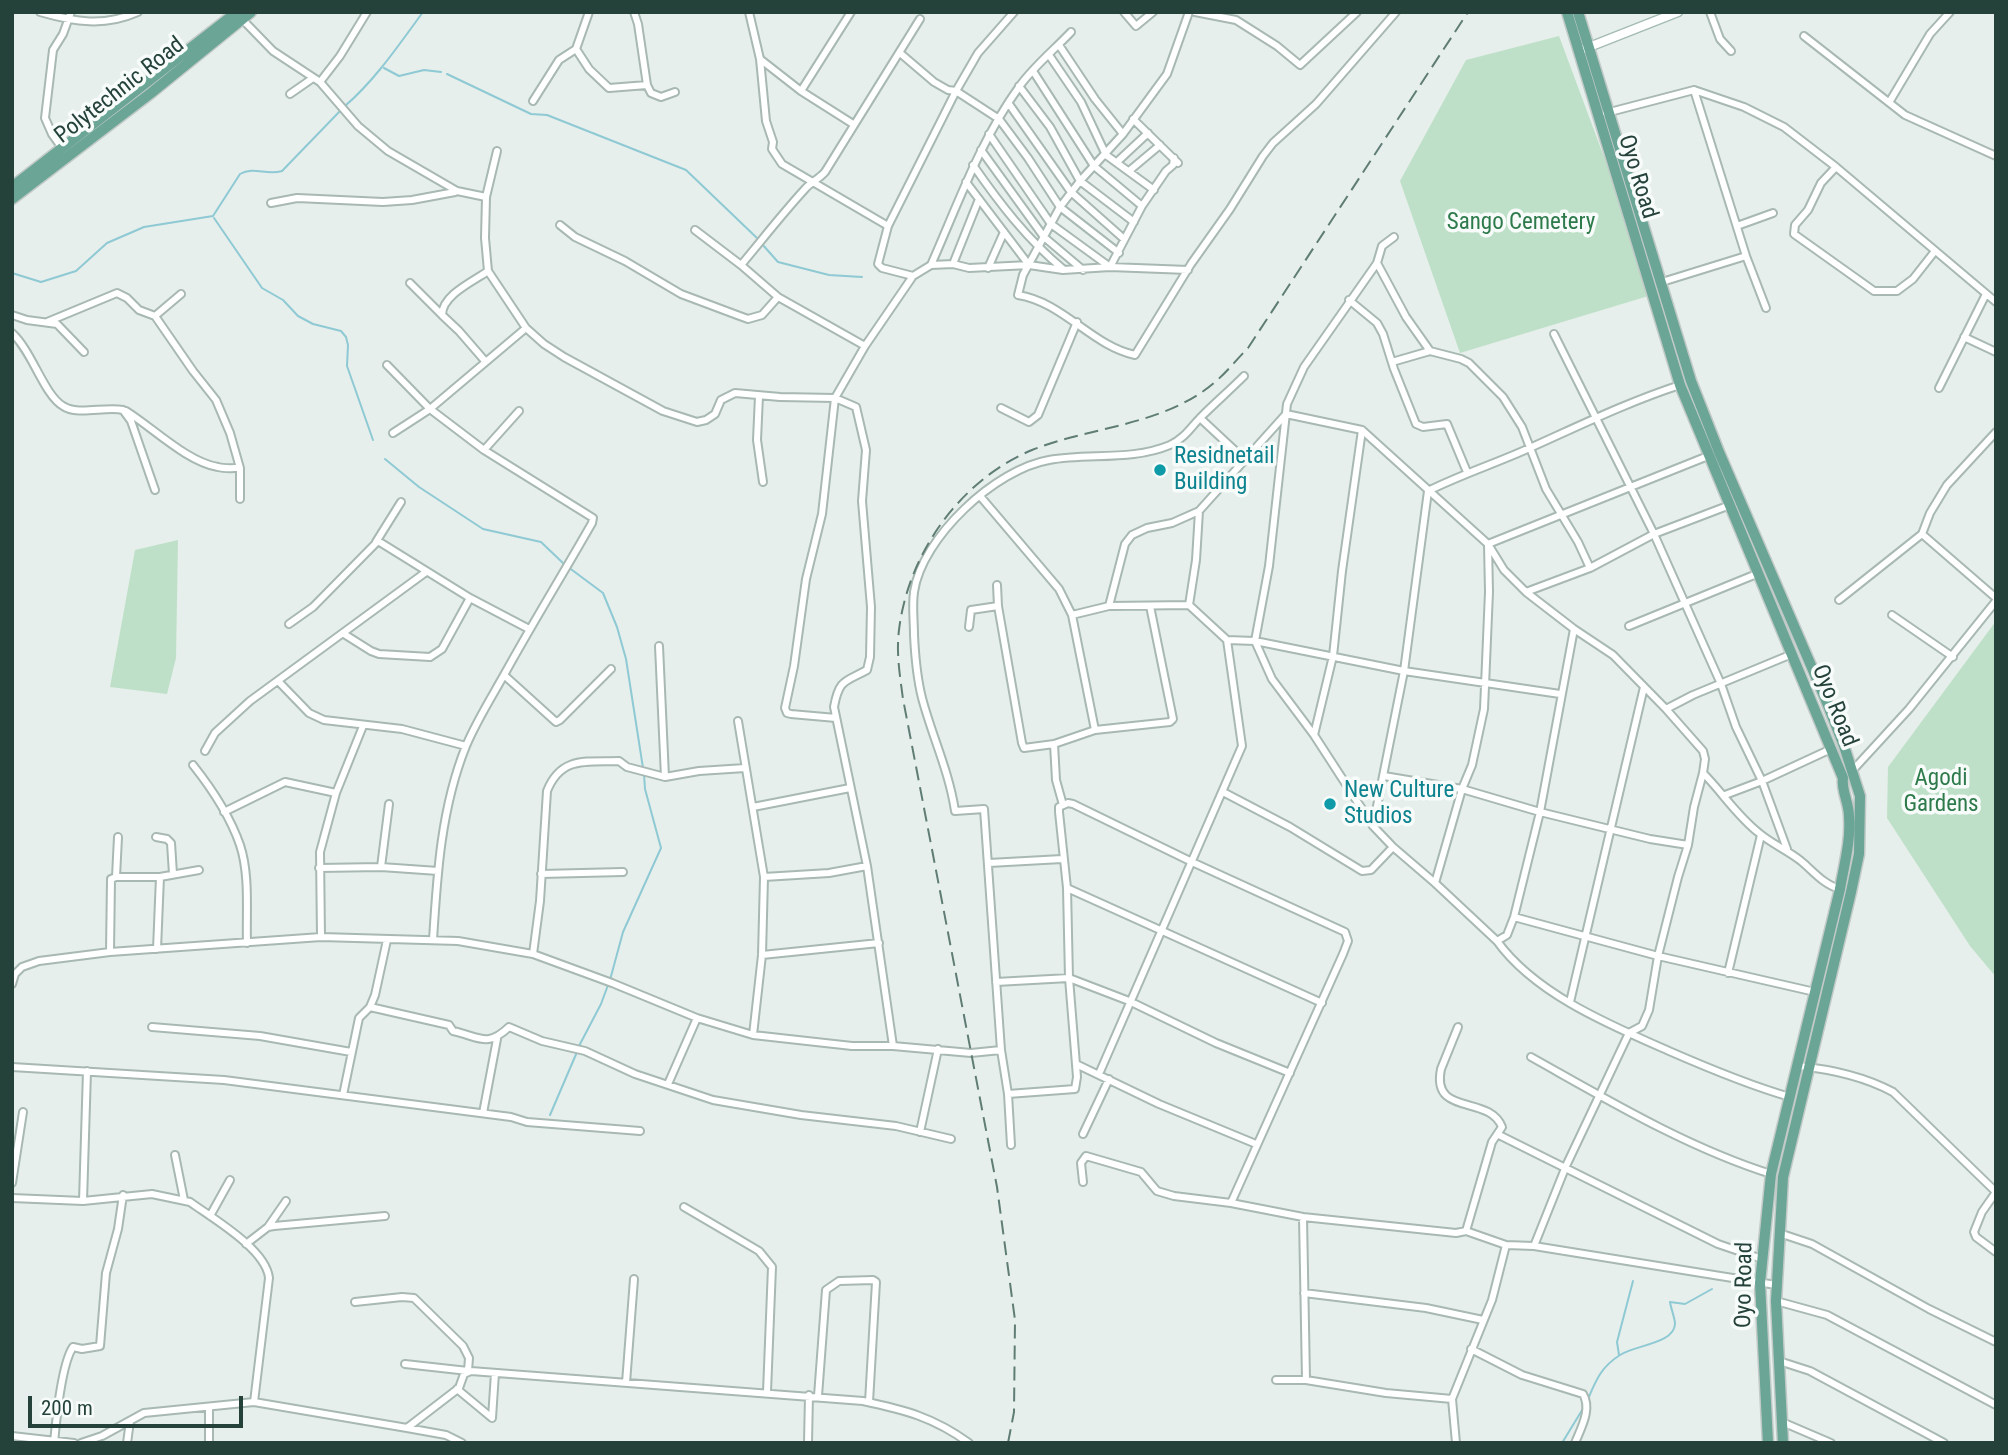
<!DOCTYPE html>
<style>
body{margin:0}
#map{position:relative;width:2008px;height:1455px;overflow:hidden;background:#e6efeb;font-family:"Roboto Condensed",sans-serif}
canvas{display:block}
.frame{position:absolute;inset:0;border:14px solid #24423a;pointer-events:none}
.scale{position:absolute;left:28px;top:1396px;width:215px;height:32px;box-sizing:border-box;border:4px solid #24423a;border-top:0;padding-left:9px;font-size:21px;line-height:24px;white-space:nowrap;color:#24423a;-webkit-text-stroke:5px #f7fbf9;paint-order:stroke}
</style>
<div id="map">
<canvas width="2008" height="1455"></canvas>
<div class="frame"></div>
<div class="scale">200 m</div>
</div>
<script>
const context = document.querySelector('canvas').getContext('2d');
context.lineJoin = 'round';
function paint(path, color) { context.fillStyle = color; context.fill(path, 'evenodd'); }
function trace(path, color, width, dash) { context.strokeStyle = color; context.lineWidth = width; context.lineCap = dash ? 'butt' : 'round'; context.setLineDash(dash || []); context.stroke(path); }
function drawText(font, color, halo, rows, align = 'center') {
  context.font = font + ' "Roboto Condensed",sans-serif'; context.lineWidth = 7; context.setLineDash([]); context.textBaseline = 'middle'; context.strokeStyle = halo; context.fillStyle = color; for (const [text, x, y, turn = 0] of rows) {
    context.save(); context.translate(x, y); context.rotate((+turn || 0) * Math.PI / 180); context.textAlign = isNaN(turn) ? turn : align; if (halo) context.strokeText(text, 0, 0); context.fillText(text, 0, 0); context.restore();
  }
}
const green = new Path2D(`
 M1559 36 1655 294 1460 353 1400 181 1466 60Z
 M178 540 176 658 167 694 110 687 135 550Z
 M1996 621V977L1970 946 1887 818 1888 767Z`);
const stream = new Path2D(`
 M384 68 399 76 424 70 441 72
 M447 74 531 114 547 115 686 170 758 239
 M345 106C376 79 398 46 423 12
 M214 218 262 288 283 300 298 316 313 324 341 331 346 337 348 345 347 366 373 440
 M762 244 778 262 829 275 862 277
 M12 273 41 282 76 271 107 243 144 227 213 216 240 174C254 166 267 176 282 171L341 110
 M385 459 419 487 483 529 541 542 564 564 603 593 617 627 626 659 643 768
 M610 980 623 932 661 848 645 789 644 774
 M579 1046 601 1004 608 985
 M550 1115 577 1052
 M1619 1355 1617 1342 1633 1281
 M1588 1399C1596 1380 1601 1367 1620 1355 1635 1345 1674 1344 1675 1324 1675 1318 1671 1309 1670 1302L1685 1304 1712 1289
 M1562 1443 1584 1407`);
const street = new Path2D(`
 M40 12C75 22 104 27 138 12
 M634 12 638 24 647 85 651 93 661 97 675 92
 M749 12 760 59 766 121 773 142 772 149 782 164 888 226
 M1124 12 1136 26 1153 12
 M1189 12 1167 74 1123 134 1080 181 1060 207 1023 275 1018 295C1063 302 1092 346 1135 355L1191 264 1230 209 1263 156 1273 143 1316 104 1396 12
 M1195 12 1236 20 1277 46 1300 65 1357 12
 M1710 12 1720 39 1731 51
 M241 18 273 51 320 82 358 126 388 151 457 191 486 197
 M1804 36 1905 115 1996 156
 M1059 45 1095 99 1123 134
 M576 49 589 69 609 88 647 85
 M900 53 934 82 948 90 956 91 999 119 1028 158 1060 207 1119 253
 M1049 55 1081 102 1106 155 1154 190
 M760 59 801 91 853 124
 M1033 71 1094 166 1142 206
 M320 82 340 56 367 12
 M1019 86 1050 127 1080 181 1134 222
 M1694 90 1746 256 1766 308
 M801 91 851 12
 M290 94 313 78
 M533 101 559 60 576 49 589 12
 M1890 101 1930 34 1950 12
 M1009 104 1071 192 1124 239
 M1606 113 1694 90 1744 107 1784 127 1836 167 1996 302
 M1133 119 1178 163
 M989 134 1051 224 1110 267 1142 206 1166 171 1173 165 1174 158
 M62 148 52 134 45 118 53 50 63 34 71 12
 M981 150 1044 237 1083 270
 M497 151 486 197 485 238 488 271 526 328 544 344 564 357 663 411 697 422 706 420 715 414 721 400 735 393 780 397 835 398 856 407 866 450 862 501 871 607 870 657 867 670C845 682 839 679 834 707L867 866 893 1046
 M1117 162 1148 133
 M973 165C1000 204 1027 239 1063 269
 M1836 167 1821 183 1808 210 1795 225 1794 234 1874 291H1897L1913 279 1935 251
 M1129 171 1160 145
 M966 182 1029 265
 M271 203 297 198 383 202 412 200 455 192
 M560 225 575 237 625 261 681 294 737 315 748 319 762 315 778 297
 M1737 226 1773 213
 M695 230 741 265 778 297 865 346
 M1394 237 1382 246 1377 263 1304 367 1287 404 1269 566 1255 641 1272 679 1314 735 1373 826 1393 847 1435 883 1497 941 1507 935 1514 917 1540 812 1574 629
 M1377 263 1406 317 1430 351 1461 359 1469 363 1503 397 1522 427 1546 489 1578 542 1590 568
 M953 264 979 199
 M741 265C762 240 782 214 805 189 811 182 819 179 825 172L920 19
 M931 265C958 204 980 141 1019 87 1033 67 1054 50 1071 32
 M988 268 1004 232
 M913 276 882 268 878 264 888 226 956 91 978 53 1014 12
 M1662 282 1746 256
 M410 283 442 315
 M1349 300 1377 323 1383 334 1394 369 1416 424 1423 427 1447 424 1467 472
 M12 315 27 320 57 324 84 352
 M155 316 181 294
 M47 322 117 293 127 298 139 310 155 316 193 371 216 400 230 433 240 468V499
 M12 333C32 351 44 395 63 406 78 416 105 406 123 410L131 421 155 490
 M1554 334 1654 534 1721 684 1736 727 1762 781 1787 849
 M1964 337 1996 352
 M485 361 459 331 442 315C442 295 474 281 488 271
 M1392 362 1430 351
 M387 365 430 409 484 450 593 518 592 523C563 574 532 624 504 675 491 698 476 722 466 746 441 808 437 875 433 940
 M1939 388 1986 294
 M759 396 757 440 763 482
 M1001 408 1029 422 1038 415 1077 322
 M126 411C152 427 187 462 218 467 225 469 233 468 240 468
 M1200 418 1245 460
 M393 433 430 409 526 328
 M484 450 519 411
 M980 496 1059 589 1072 615 1095 730
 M1922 534 1996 598
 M376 542 401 502
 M997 585 998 606 1022 743 1024 748 1054 744 1095 730 1170 722 1173 719 1150 606
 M1526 592 1590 568 1654 534 1730 505
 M1839 600 1922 534 1930 513 1947 485 1996 432
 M1189 605 1196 560 1199 511
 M1109 606 1125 544 1132 535 1147 528 1172 523 1199 511 1286 414 1362 430 1488 544 1504 570 1526 592 1574 629 1613 655 1666 709 1703 751 1705 759 1703 773C1722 792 1737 816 1759 833 1772 844 1787 850 1801 861 1813 871 1824 885 1840 889
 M1072 615 1109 606 1189 605 1227 640 1255 641 1404 671 1560 694
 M1892 615 1953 657
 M289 624 313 607 378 541 470 598 529 629
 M1629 626 1759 573
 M969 627 971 610 998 606
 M344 634 371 651 379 654 430 657 442 649 470 598
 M659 646 665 777
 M504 675 556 722 560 720 611 669
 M279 682 309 713 324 720 402 729 466 746
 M1666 709 1693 695 1792 654
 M836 718 791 714 787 713 785 708 794 666 806 579 822 514 835 398 865 346 913 276 931 265 953 264 969 268 1029 265 1063 270 1110 267 1188 270
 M738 721 764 877 762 955 753 1035
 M1314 735 1333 656 1342 571 1362 430
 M1054 744 1056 780 1063 805
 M205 751 215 733 250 701 426 572
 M193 765C212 789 230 816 240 845 250 875 246 912 247 943
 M1852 771 1909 709 1996 601
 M1384 776 1462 789 1540 812 1650 839 1688 845
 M1223 792 1290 827 1362 871 1371 870 1393 847
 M1725 795 1762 781 1831 749
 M753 807 850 788
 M224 812 285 782 336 793
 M1373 826 1404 671 1428 491C1462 474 1497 463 1532 447 1581 425 1628 402 1680 385
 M156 837 167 839 171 843 173 874
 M989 863 1062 859
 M381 867 389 804
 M319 868 381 867 438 871
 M541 874 623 872
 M116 877 118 837
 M764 877 829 873 867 866
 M1435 883 1462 789 1472 765 1484 709 1489 592 1488 544 1708 456
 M1067 888 1322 1003
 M1514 917 1658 956 1815 992
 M321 937 320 852 336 793 363 726
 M1497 941C1535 994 1610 1025 1669 1051 1708 1068 1748 1085 1790 1097
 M157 949 160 877
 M110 952 111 879 116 877H160L199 870
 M533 954 540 901 547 791C561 756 586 762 619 761L627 767 665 777 699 771 745 768
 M762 955 879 943
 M1728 973 1761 835
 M996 982 1069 978 1129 1001 1216 1043 1290 1073
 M12 984 15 974 22 967 39 961 110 952 321 937 458 941 533 954 612 983 697 1018 753 1035 852 1046H893L971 1053 1001 1050
 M1570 1002 1644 687
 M370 1007 449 1025 453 1031C480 1037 487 1048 509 1027L542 1041 585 1051 635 1074 713 1100 801 1115 896 1126 951 1139
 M152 1027 260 1036 351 1052
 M1458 1027 1441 1069C1431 1117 1489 1094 1502 1127L1492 1142 1466 1231
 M1531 1057C1608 1100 1686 1147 1771 1174
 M1076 1064 1159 1104 1256 1144
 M1798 1066C1829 1069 1865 1077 1893 1092L1996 1192
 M12 1067 224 1080 511 1117 527 1122 640 1131
 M1099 1074 1242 746 1227 640
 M668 1084 697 1018
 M1008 1094 1075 1089 1077 1077 1069 978 1067 888 1059 812V807L1068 803 1073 804 1192 862 1345 932 1348 941 1343 954 1231 1203
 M343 1095 359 1018 370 1007 375 995 387 940
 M483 1113 497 1039
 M920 1132 938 1049
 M1083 1134 1109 1079
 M1499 1135 1718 1244 1762 1259
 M1011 1145 1008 1094 1001 1050 984 809 955 811C949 771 932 736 922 698 917 678 915 656 914 635 914 621 912 606 914 592 922 537 996 469 1049 460 1089 453 1132 461 1170 445 1184 439 1191 427 1201 417 1215 403 1230 390 1244 376
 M175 1155 184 1200
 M1083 1182 1081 1163 1086 1156 1141 1172 1157 1191 1174 1196 1231 1203 1303 1217 1456 1233 1466 1231 1506 1245 1534 1246 1776 1285
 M12 1183 23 1112
 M1996 1192 1982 1212 1974 1232 1976 1237 1996 1252
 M12 1198 83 1201 152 1194 190 1202C212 1218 266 1249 269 1278L254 1402
 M83 1201 87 1071
 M684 1207 759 1251 772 1267 767 1392
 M210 1216 230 1180
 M1303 1217 1306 1380
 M268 1227 286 1201
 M1779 1233 1812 1244 1929 1309 1996 1342
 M246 1244 268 1227 274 1226 385 1216
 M1534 1246 1566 1166 1629 1033 1642 1026 1649 1010 1658 956 1678 877 1688 845 1694 807 1703 773
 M1304 1293 1426 1308 1483 1320
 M1776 1301 1827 1315 1996 1405
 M355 1302 402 1297 414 1298 463 1346 469 1358 468 1371 405 1364
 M1471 1349 1522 1375 1583 1394C1592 1409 1581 1428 1575 1443
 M1779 1361 1810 1371 1944 1443
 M1276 1380H1306L1386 1393 1452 1399
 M626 1383 634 1279
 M457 1389 492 1418 495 1373
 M818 1396 826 1290 839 1281 873 1280 876 1282 869 1402
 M1782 1422 1831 1443
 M407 1428 446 1435 462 1443
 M12 1436 74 1443
 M54 1443C56 1421 62 1363 73 1347L82 1349 100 1346 106 1273 118 1229 123 1195
 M81 1443 102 1436 144 1413 254 1402 407 1428 459 1388 464 1374 471 1371 863 1401C905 1410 933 1417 969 1443
 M127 1443 130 1421
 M209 1443V1407
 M808 1443 809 1395
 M1456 1443 1452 1399 1492 1300 1506 1245`);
const secondary = new Path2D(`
 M1584 49 1678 12`);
const primary = new Path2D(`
 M1567 12 1680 385 1843 778C1841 790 1849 803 1849 816 1851 841 1844 865 1840 889L1771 1174 1760 1283 1768 1443
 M1578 12 1691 381 1719 452 1825 698 1844 746 1860 796 1859 854 1851 892 1783 1177 1776 1301 1783 1443
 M12 187 237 12
 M12 199 151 93 251 12`);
const rail = new Path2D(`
 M1008 1443 1014 1412 1015 1320 997 1187 903 699C900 676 896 653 899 630 908 554 960 480 1032 450 1092 426 1164 426 1215 382 1227 372 1237 359 1248 348L1468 12`);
const markers = [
 [1160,470,7,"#0f9aa8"],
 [1330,804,7,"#0f9aa8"]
];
const streetNames = [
 ["Polytechnic Road",120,91,-38],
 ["Oyo Road",1637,177,73],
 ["Oyo Road",1834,706,68],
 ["Oyo Road",1745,1285,-89]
];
const parkNames = [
 ["Sango Cemetery",1521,223],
 ["Agodi",1941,779],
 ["Gardens",1941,805]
];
const cultureNames = [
 ["Residnetail",1174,457],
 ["Building",1174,483],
 ["New Culture",1344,791],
 ["Studios",1344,817]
];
paint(green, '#bfe0c8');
trace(stream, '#8ec9d4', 2);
trace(street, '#a8b8b2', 10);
trace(secondary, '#a4bbb3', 11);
trace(primary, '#c2cac8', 13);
trace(street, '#fff', 6);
trace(secondary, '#fff', 8);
trace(primary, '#6aa596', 10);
trace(rail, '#5f7d75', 2, [14, 7]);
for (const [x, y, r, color] of markers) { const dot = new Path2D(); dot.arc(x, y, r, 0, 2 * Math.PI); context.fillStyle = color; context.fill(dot); trace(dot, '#f7fbf9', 2.5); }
drawText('23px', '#24423a', '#f7fbf9', streetNames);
drawText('23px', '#2d7a4b', '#f7fbf9', parkNames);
drawText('23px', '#0d838f', '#f7fbf9', cultureNames, 'left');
</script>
